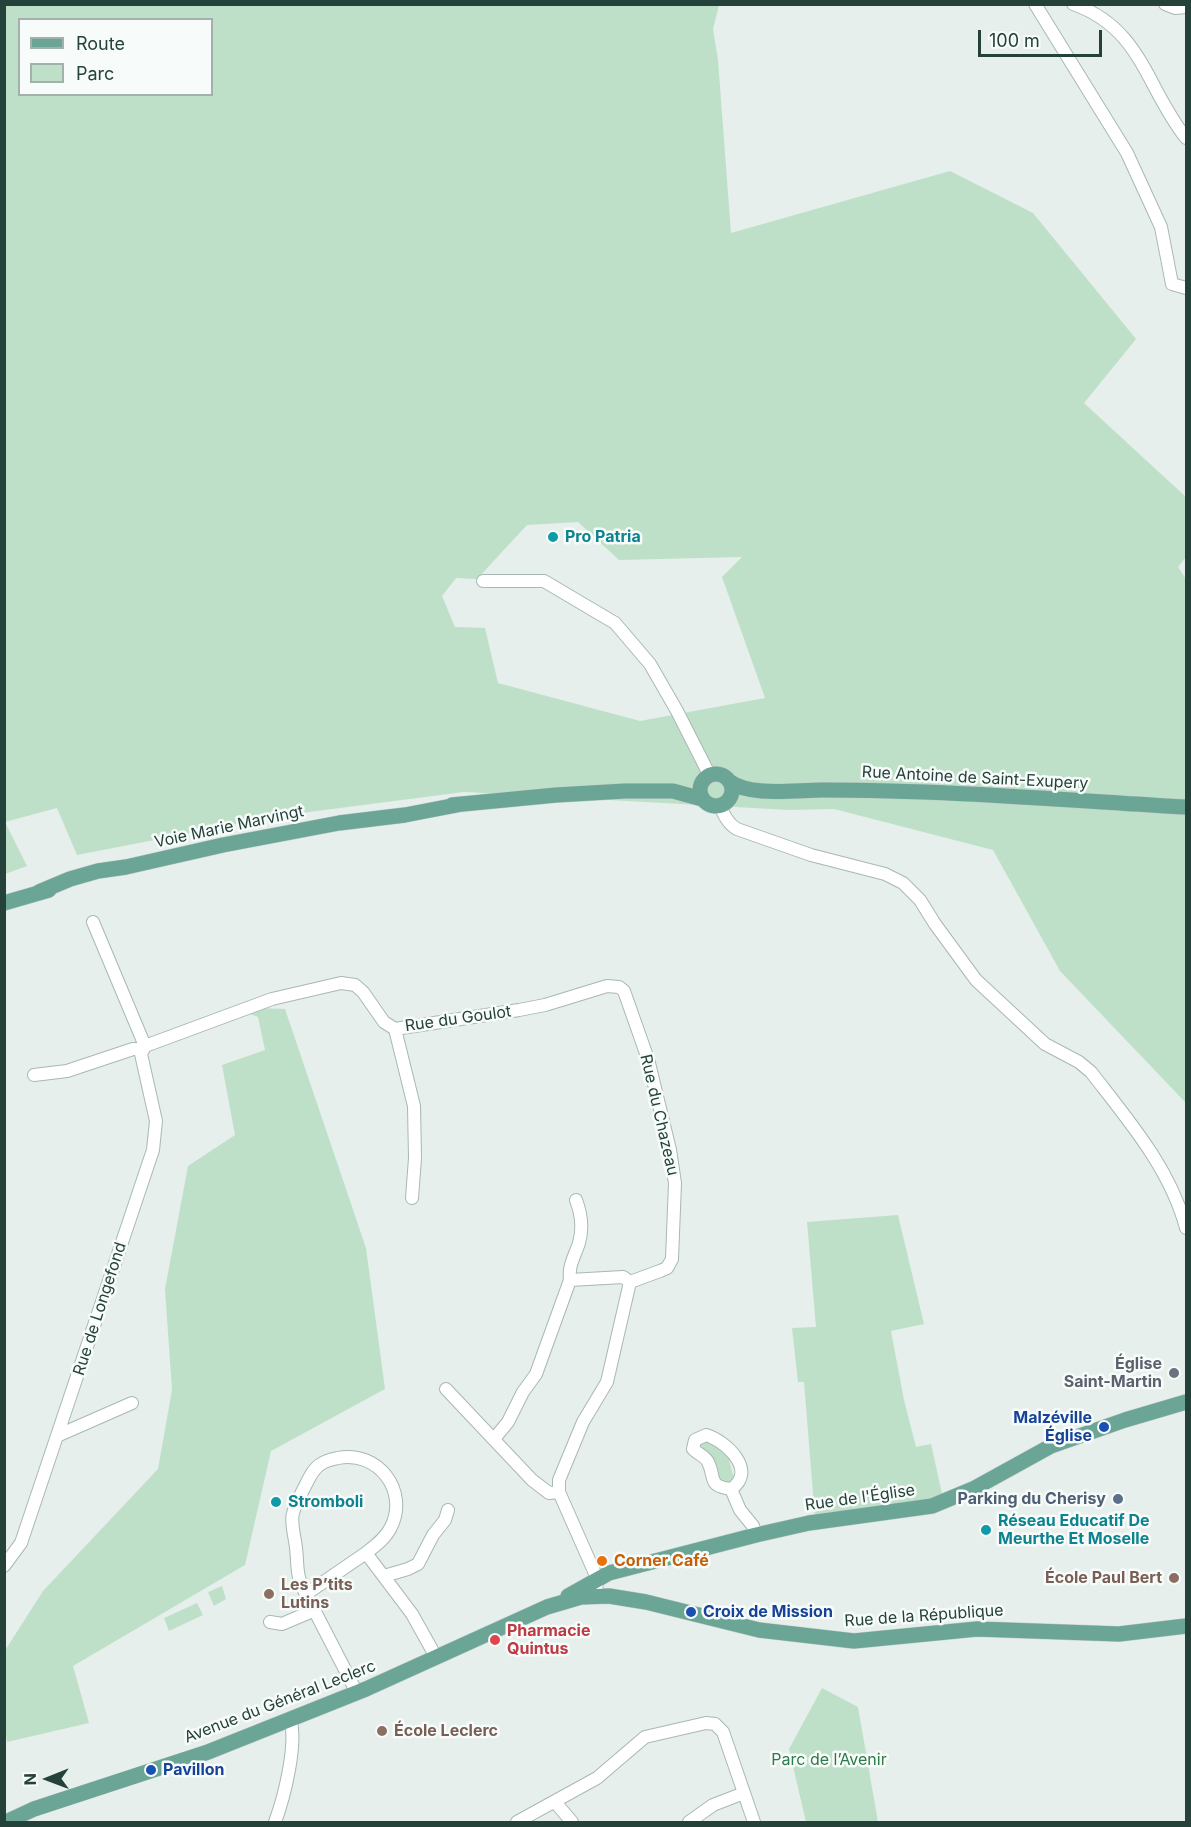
<!DOCTYPE html>
<meta charset="utf-8">
<style>
body{margin:0}
#map{position:relative;width:1191px;height:1827px;overflow:hidden;background:#e6efeb;font-family:Inter,sans-serif}
canvas{display:block}
.frame{position:absolute;inset:0;border:6px solid #24423a;pointer-events:none}
.legend{position:absolute;left:18px;top:18px;width:195px;height:78px;box-sizing:border-box;background:#f7fbf9;border:2px solid #a3b1ad;margin:0;padding:8px 10px;list-style:none;font-size:18px;color:#24423a}
.legend li{display:flex;align-items:center;gap:12px;height:30px}
.legend b{width:30px;border:2px solid #a3b1ad}
.north{position:absolute;left:18px;top:1749px;width:60px;height:60px;-webkit-text-stroke:4px #f7fbf9;paint-order:stroke;rotate:269deg;font-size:16px;font-weight:700;line-height:24px;text-align:center;color:#24423a}
.north::after{content:'';display:block;margin:auto;width:21px;height:27px;background:#24423a;clip-path:polygon(50% 0,100% 100%,50% 72%,0 100%)}
.scale{position:absolute;left:978px;top:30px;width:124px;height:27px;box-sizing:border-box;border:3px solid #24423a;border-top:0;padding-left:8px;font-size:18px;line-height:21px;white-space:nowrap;color:#24423a;-webkit-text-stroke:4px #f7fbf9;paint-order:stroke}
</style>
<div id="map">
<canvas width="1191" height="1827"></canvas>
<div class="frame"></div>
<ul class="legend">
<li><b style="height:8px;background:#6aa596"></b>Route</li>
<li><b style="height:16px;background:#bfe0c8"></b>Parc</li>
</ul>
<div class="north">N</div>
<div class="scale">100 m</div>
</div>
<script>
const context = document.querySelector('canvas').getContext('2d');
context.lineJoin = 'round';
function paint(path, color) { context.fillStyle = color; context.fill(path, 'evenodd'); }
function trace(path, color, width, dash) { context.strokeStyle = color; context.lineWidth = width; context.lineCap = dash ? 'butt' : 'round'; context.setLineDash(dash || []); context.stroke(path); }
function drawText(font, color, halo, rows, align = 'center') {
  context.font = font + ' Inter,sans-serif'; context.lineWidth = 5; context.setLineDash([]); context.textBaseline = 'middle'; context.strokeStyle = halo; context.fillStyle = color; for (const [text, x, y, turn = 0] of rows) {
    context.save(); context.translate(x, y); context.rotate((+turn || 0) * Math.PI / 180); context.textAlign = isNaN(turn) ? turn : align; if (halo) context.strokeText(text, 0, 0); context.fillText(text, 0, 0); context.restore();
  }
}
const green = new Path2D(`
 M4 5H719L713 29 718 60 731 233 950 171 1033 213 1136 339 1084 403 1186 497V557L1178 567 1186 579V1103L1060 971 993 850 834 809 789 810 464 792 278 816 77 855 57 808 5 822 27 866 5 874ZM20 20H212V94H20ZM578 522 619 560 742 557 722 577 765 698 640 721 498 683 485 628 455 627 442 596 456 578 477 579 527 525Z
 M232 1007 285 1009 366 1248 385 1389 271 1451 245 1565 73 1666 89 1723 7 1742 4 1722V1652L43 1591 158 1469 172 1390 165 1289 188 1166 235 1135 222 1065 265 1050 258 1017Z
 M898 1215 924 1324 891 1331 904 1400 916 1447 931 1444 943 1498 815 1518 804 1382H798L792 1328 816 1327 807 1222Z
 M713 1440 728 1456 733 1475 737 1477 730 1484H720L700 1451 699 1442Z
 M222 1586 226 1599 214 1606 208 1592Z
 M197 1603 203 1615 169 1631 164 1618Z
 M822 1688 858 1707 878 1822H806L789 1749Z`);
const minor = new Path2D(`
 M1035 4 1127 153 1161 227 1172 284 1186 288
 M1073 4C1142 28 1146 88 1186 138
 M1165 4 1175 8 1186 7
 M483 581H544L615 623 650 664 677 711 710 776
 M720 806C724 815 728 824 737 829L811 855 885 874 903 883 920 900 935 924 976 980 1045 1044 1079 1062 1091 1072C1128 1120 1170 1168 1186 1228
 M93 922 145 1046
 M395 1029 414 1106 415 1158 412 1198
 M145 1046 272 999 341 983 355 985 363 992 384 1022 395 1029 519 1010 545 1005 607 986 619 987 624 991 648 1059 670 1150 675 1183 672 1259 667 1268 660 1271 630 1282 607 1382 583 1422 559 1480V1492L597 1578 596 1596
 M34 1075 67 1071 133 1049H142
 M570 1280 623 1277 630 1282
 M446 1389 532 1480 549 1493 559 1492
 M59 1435 132 1403
 M706 1435C726 1441 758 1471 731 1489 707 1486 716 1478 708 1462 705 1456 698 1454 693 1449L695 1440Z
 M494 1439 508 1422 523 1392 536 1374 570 1280C568 1265 575 1256 579 1243 583 1229 581 1213 576 1200
 M731 1489 740 1510 753 1526 756 1535
 M4 1566 21 1543 153 1150 156 1121 141 1054 145 1046
 M384 1576 408 1569 418 1564 433 1535 445 1520 448 1510
 M306 1594C294 1574 299 1562 295 1541 290 1515 291 1514 303 1490 308 1481 312 1469 321 1464 326 1460 333 1459 338 1458 378 1450 409 1491 391 1527 386 1538 375 1546 366 1553
 M270 1622 282 1624 315 1610
 M357 1693 306 1594 366 1553 412 1614 436 1657
 M555 1802 572 1822
 M275 1822C284 1798 298 1743 290 1719
 M517 1822 597 1778 645 1737 706 1723 715 1724 723 1732 754 1822
 M689 1822 713 1805 744 1793`);
const major = new Path2D(`
 M700 790a16 16 0 1 1 32 0a16 16 0 1 1-32 0Z
 M729 781C750 797 795 790 822 790 943 790 1065 800 1186 807
 M452 805 556 795 625 791H673L702 799
 M39 892 70 879 98 871 126 867 223 845 339 823 405 815 462 804
 M4 903 49 890
 M568 1596 609 1573 756 1535 809 1523 932 1506 973 1489 1051 1446 1125 1420 1186 1402
 M6 1822 34 1809 208 1752 366 1689 547 1607 581 1597 609 1596 646 1602 759 1630 854 1641 977 1629 1119 1634 1186 1626`);
const markers = [
 [553,537,6,"#0f9aa8"],
 [1174,1373,6,"#6b7280"],
 [1104,1427,6,"#1a4fb4"],
 [1118,1499,6,"#5c6f8a"],
 [276,1502,6,"#0f9aa8"],
 [986,1530,6,"#0f9aa8"],
 [602,1561,6,"#e8710a"],
 [1174,1578,6,"#8d6e63"],
 [269,1594,6,"#8d6e63"],
 [691,1612,6,"#1a4fb4"],
 [495,1640,6,"#e0444e"],
 [382,1731,6,"#8d6e63"],
 [151,1770,6,"#1a4fb4"]
];
const cultureNames = [
 ["Pro Patria",565,537],
 ["Stromboli",288,1502],
 ["Réseau Educatif De",998,1521],
 ["Meurthe Et Moselle",998,1539]
];
const streetNames = [
 ["Rue Antoine de Saint-Exupery",975,778,3],
 ["Voie Marie Marvingt",229,827,-12],
 ["Rue du Goulot",458,1019,-8],
 ["Rue du Chazeau",659,1115,77],
 ["Rue de Longefond",100,1309,-72],
 ["Rue de l'Église",860,1498,-8],
 ["Rue de la République",924,1616,-4],
 ["Avenue du Général Leclerc",280,1702,-21]
];
const worshipNames = [
 ["Église",1162,1364],
 ["Saint-Martin",1162,1382]
];
const transitNames = [
 ["Malzéville",1092,1418,"right"],
 ["Église",1092,1436,"right"],
 ["Croix de Mission",703,1612],
 ["Pavillon",163,1770]
];
const serviceNames = [
 ["Parking du Cherisy",1106,1499]
];
const foodNames = [
 ["Corner Café",614,1561]
];
const educationNames = [
 ["École Paul Bert",1162,1578,"right"],
 ["Les P’tits",281,1585],
 ["Lutins",281,1603],
 ["École Leclerc",394,1731]
];
const healthNames = [
 ["Pharmacie",507,1631],
 ["Quintus",507,1649]
];
const parkNames = [
 ["Parc de l’Avenir",829,1760]
];
paint(green, '#bfe0c8');
trace(minor, '#a8b8b2', 14);
trace(major, '#c2cac8', 16);
trace(minor, '#fff', 12);
trace(major, '#6aa596', 15);
for (const [x, y, r, color] of markers) { const dot = new Path2D(); dot.arc(x, y, r, 0, 2 * Math.PI); context.fillStyle = color; context.fill(dot); trace(dot, '#f7fbf9', 2); }
drawText('bold 16px', '#0d838f', '#f7fbf9', cultureNames, 'left');
drawText('16px', '#24423a', '#f7fbf9', streetNames);
drawText('bold 16px', '#5b616d', '#f7fbf9', worshipNames, 'right');
drawText('bold 16px', '#164399', '#f7fbf9', transitNames, 'left');
drawText('bold 16px', '#4e5e75', '#f7fbf9', serviceNames, 'right');
drawText('bold 16px', '#c56008', '#f7fbf9', foodNames, 'left');
drawText('bold 16px', '#785e54', '#f7fbf9', educationNames, 'left');
drawText('bold 16px', '#be3a42', '#f7fbf9', healthNames, 'left');
drawText('16px', '#2d7a4b', '#f7fbf9', parkNames);
</script>
